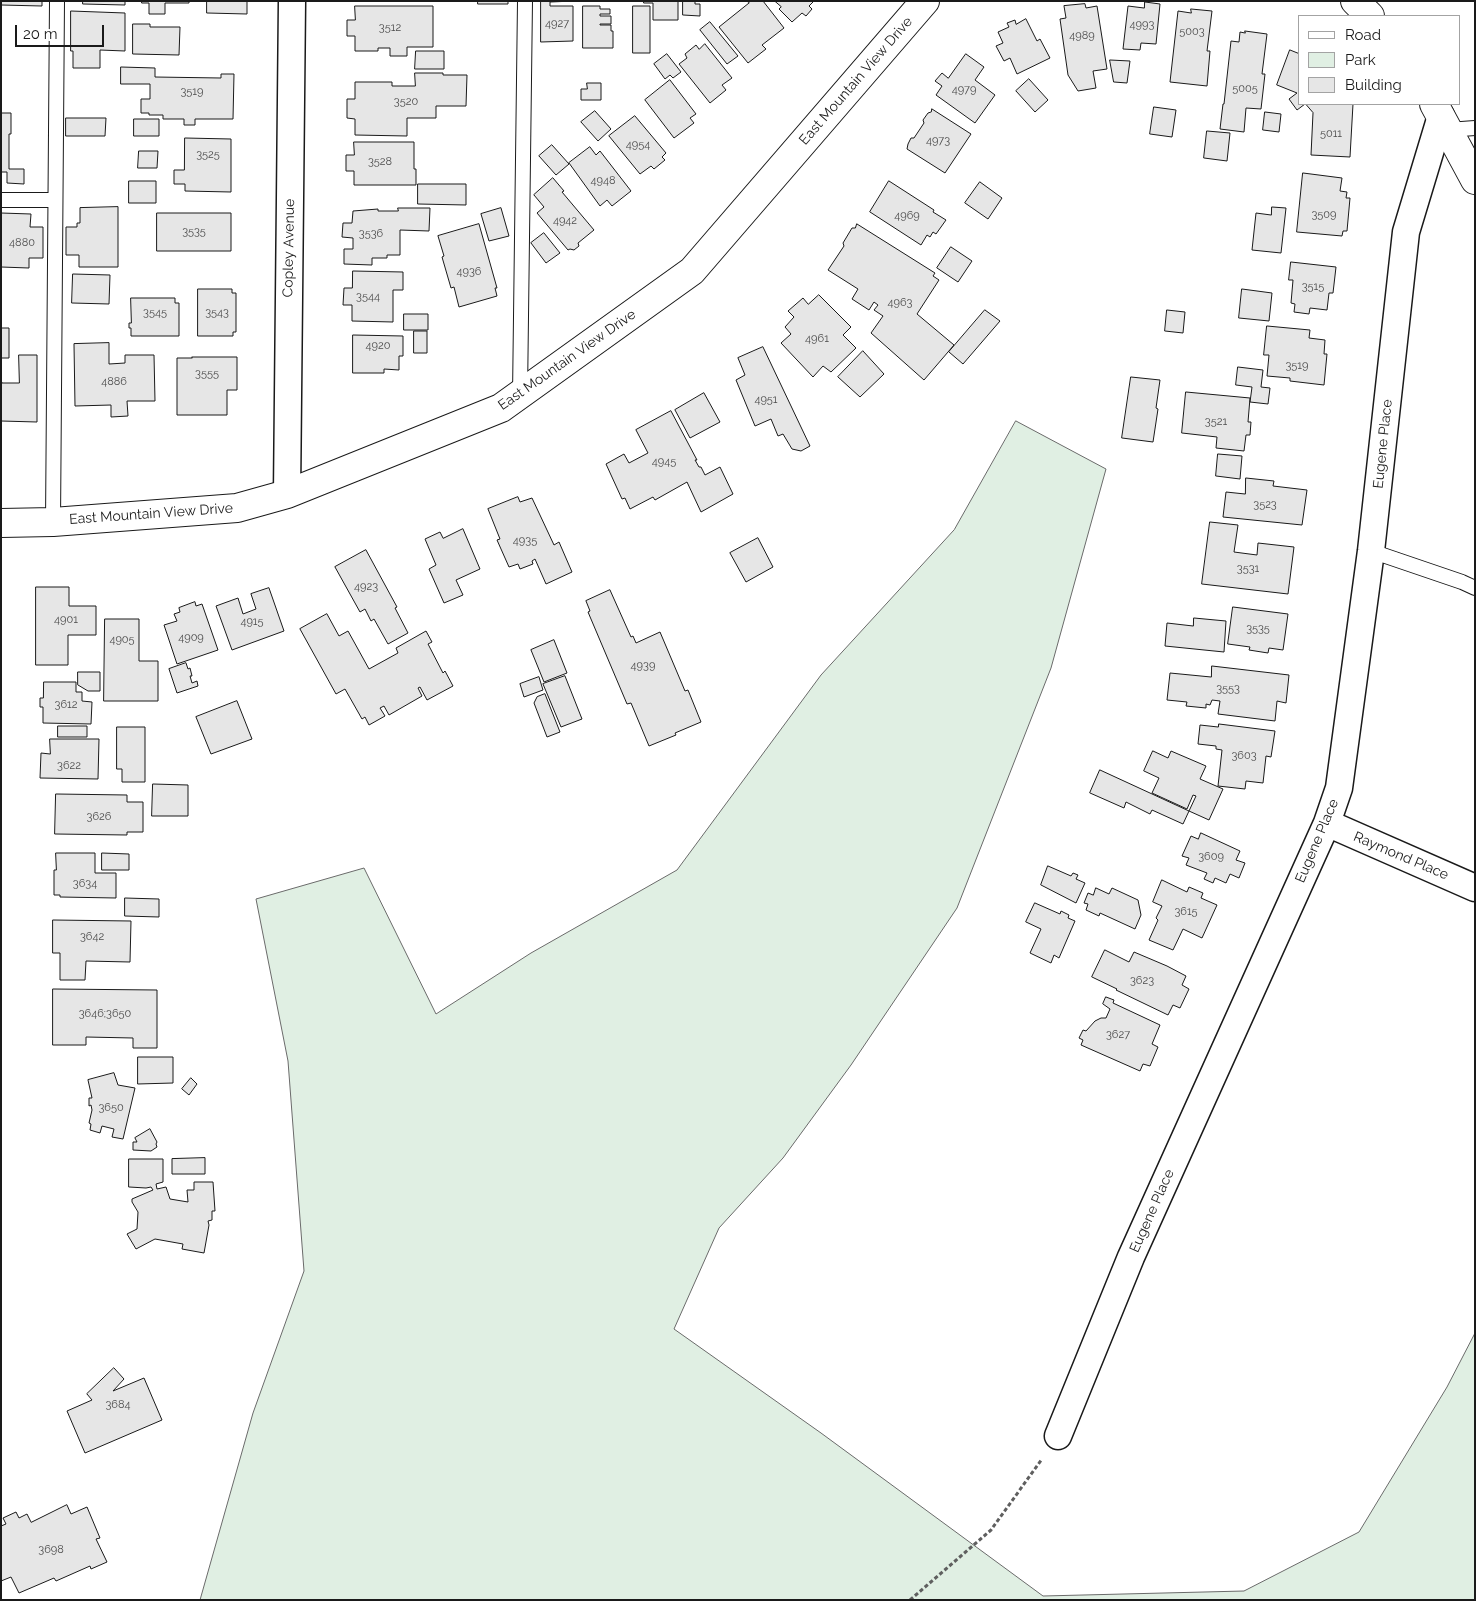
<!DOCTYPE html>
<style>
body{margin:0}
#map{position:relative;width:1476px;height:1601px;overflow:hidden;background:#fff;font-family:Raleway,sans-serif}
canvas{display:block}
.frame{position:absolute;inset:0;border:2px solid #1a1a1a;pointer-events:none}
.legend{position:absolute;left:1298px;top:15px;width:162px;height:90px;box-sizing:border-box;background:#fff;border:1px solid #a3a3a3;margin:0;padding:6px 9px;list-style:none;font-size:15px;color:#1a1a1a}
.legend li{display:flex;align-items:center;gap:10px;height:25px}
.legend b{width:25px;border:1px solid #a3a3a3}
.scale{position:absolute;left:15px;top:25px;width:89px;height:22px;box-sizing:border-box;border:2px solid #1a1a1a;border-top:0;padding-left:6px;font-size:15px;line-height:18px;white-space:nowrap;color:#1a1a1a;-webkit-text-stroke:4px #fff;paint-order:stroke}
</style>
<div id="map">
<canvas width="1476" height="1601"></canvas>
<div class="frame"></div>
<ul class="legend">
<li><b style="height:6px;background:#fff"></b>Road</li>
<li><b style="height:14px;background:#e0efe3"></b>Park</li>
<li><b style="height:14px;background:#e6e6e6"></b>Building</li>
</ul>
<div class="scale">20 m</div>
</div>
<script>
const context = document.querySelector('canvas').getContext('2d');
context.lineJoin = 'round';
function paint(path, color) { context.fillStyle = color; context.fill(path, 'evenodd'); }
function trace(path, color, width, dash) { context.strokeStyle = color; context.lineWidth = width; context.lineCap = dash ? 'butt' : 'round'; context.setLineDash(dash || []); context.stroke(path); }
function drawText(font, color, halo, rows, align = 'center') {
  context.font = font + ' Raleway,sans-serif'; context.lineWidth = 4; context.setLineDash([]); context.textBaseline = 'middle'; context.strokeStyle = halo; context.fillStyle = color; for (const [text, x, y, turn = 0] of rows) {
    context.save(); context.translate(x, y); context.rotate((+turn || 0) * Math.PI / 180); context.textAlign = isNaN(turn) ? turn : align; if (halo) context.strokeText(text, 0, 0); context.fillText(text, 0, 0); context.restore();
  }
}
const green = new Path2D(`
 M1016 421 1106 469 1051 668 957 908 851 1065 783 1158 719 1228 674 1329 821 1433 1043 1596 1244 1591 1359 1532 1447 1387 1475 1333V1600H200L253 1413 304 1271 288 1061 256 899 364 868 436 1014 531 953 677 870 821 675 954 530Z`);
const building = new Path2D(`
 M1 1H42V6L1 5Z
 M83 1H125V5L83 4Z
 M142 1H189V3H165V14H149V3H142Z
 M207 1H247V14L207 13Z
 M478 1H508V4H478Z
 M541 1H574L550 2V6H573V41L541 42Z
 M644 1H678V20H653V3H644Z
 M683 1H695V4H700V16L683 15Z
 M747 1H763L784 28 762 45 766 49 748 63 719 27 749 3Z
 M775 1H814L809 6 812 9 806 16 802 13 792 22 779 9 781 7Z
 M1145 2 1160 4 1156 44 1141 43 1140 50 1123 49 1128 6 1144 8Z
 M1085 4 1086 8 1097 6 1107 69 1093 71 1096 88 1078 91 1068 75 1060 19 1066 18 1064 6Z
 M355 6H433V47H407V56H390V48H378V51H355V36H347V20H355Z
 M583 6H600V9H610V14H600V16H611V24H600V25H611V31H613V48H583Z
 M633 6H650V53H633Z
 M1191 9 1212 11 1207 51H1210L1207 86 1170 82 1178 11 1191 13Z
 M71 11 125 13V51L100 50V68H73V51H71Z
 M1026 19 1037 41 1040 39 1050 58 1017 74 1010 58 1004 61 996 46 1003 43 998 32 1009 27 1007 23 1015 20 1016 24Z
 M710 22 738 56 727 64 700 30Z
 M133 24H150V27H180L179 55 133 54Z
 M1245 31 1267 34 1262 74H1265L1261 109 1246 108 1244 132 1220 129 1223 104H1224L1231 41 1239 42 1240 32 1245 33Z
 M705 44 732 78 722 85 726 90 710 103 679 64 687 58 685 54 696 45 699 49Z
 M1290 50 1300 54V104H1305L1297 110 1289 99 1297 93 1277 85Z
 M416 51H444V69H415Z
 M667 54 681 72 673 78 670 75 665 79 654 64Z
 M966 54 984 67 975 80 995 95 975 123 936 95 942 86 935 81 942 73 948 78Z
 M1110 60 1130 61 1127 83 1114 82Z
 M121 67 155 68V77L221 78V74H234L233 119H195V125H184V119H163V115H149V113H141V99H150V84H121Z
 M415 73H443V75H467L466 106H436V118H407V136L355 135V119L347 118V99H355V82H392V86H415Z
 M1029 79 1048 100 1035 112 1016 91Z
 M670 80 696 114 690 118 694 123 674 138 645 100Z
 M587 83H601V100H581V89H587Z
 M1306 104H1353L1350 157 1311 155 1313 113Z
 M1154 107 1176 110 1172 137 1150 134Z
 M932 109 971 134 945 173 907 149 908 144 911 138H914L924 123 923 120 928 113 931 112Z
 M595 111 611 129 598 141 581 122Z
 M1265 112 1281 114 1279 132 1263 130Z
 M1 113H11V134H9V169H24V184L7 183V172H1Z
 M635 116 666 153 662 157 665 160 654 169 651 166 640 174 609 136Z
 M66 118H106L105 136H66Z
 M134 119H159V136H134Z
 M1207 131 1230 133 1227 161 1204 158Z
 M185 138 231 139V192L185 191V184H174V170H184Z
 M354 142H414V169H416V185H354V171H346V155H354Z
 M552 145 569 164 556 175 539 156Z
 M590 147 596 155 600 151 631 191 612 206 607 200 600 206 569 163Z
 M139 151H158L157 168H138Z
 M1303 173 1342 178 1340 191 1347 192 1346 198H1350L1347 231H1343L1342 236 1297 232Z
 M553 178 564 191 562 192 594 230 578 243 579 246 574 250 570 249 568 250 537 213 544 207 534 195Z
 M129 181H156V203H129Z
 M889 181 934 210 933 212 946 220 936 234 933 232 930 237 927 235 921 245 870 212Z
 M980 182 1002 198 988 219 965 203Z
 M418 184H466V205L418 204Z
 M118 207V267H79V255H66V227H77V223H80V208Z
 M1272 207 1286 208 1281 253 1252 250 1256 213 1271 215Z
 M398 208H430L429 231 400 230V255H387V258H372V265L344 264V249H353V238L342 237 343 223H352L353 211 378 209V211H398Z
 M501 208 509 236 489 241 481 214Z
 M1 213 31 214 30 227H43V258H29V268L1 267Z
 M157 213H231V251H157Z
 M479 224 497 288H495L497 296 459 307 454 287 451 288 442 257 444 256 438 236Z
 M857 224 935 273 933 276 939 280 917 314 954 345 924 380 871 333 883 316 874 310 878 305 874 302 869 310 852 299 858 289 828 270 844 246 843 243 852 228H855Z
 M544 233 560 253 546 263 531 243Z
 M951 247 972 261 958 282 937 268Z
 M1291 262 1336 267 1333 293H1329L1327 310 1310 308 1309 314 1294 312 1295 304 1291 303 1293 280H1289Z
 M353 271 403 272V290H393V322L352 321V305H343L344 288H352Z
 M73 274 110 275 109 304 72 303Z
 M198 289H232V293H236V332H233V336H198Z
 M1242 289 1272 293 1269 321 1239 318Z
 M819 295 851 327 843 335 856 348 831 372 823 366 813 377 781 343 791 334 785 327 794 317 788 311 803 298 808 304Z
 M131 298H175V303H179V336H131V328H129V323H131Z
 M985 310 1000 321 963 364 949 352Z
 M1167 310 1185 312 1183 333 1165 331Z
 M404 314H428V330H404Z
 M1267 326 1310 330 1309 338 1325 340 1324 354H1327L1324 385 1290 381V378L1267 376 1269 355H1264Z
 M1 328H9V358H1Z
 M414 331H427V353H414Z
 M353 335 403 336V356H399V370L384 369V373H353Z
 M109 343V364L125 363V355H154L155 401H127L128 416 111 417V405L75 406 74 344Z
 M763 347 810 446 801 451 792 449 783 434 778 436 771 419 755 426 736 380 745 375 738 358Z
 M863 351 884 374 860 397 838 377Z
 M19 355H37V422L1 421V380L2 383H19Z
 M192 357H237V390H227V415H177V358H192Z
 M1238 367 1263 370 1261 387 1270 388 1268 404 1250 402 1252 387 1236 385Z
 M1131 377 1160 380 1156 408 1158 409 1153 442 1122 438Z
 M1186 392 1250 398 1248 422H1251L1250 435H1246L1244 451 1216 448 1217 437 1182 433Z
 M704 393 720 422 690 438 675 410Z
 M671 411 697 460H695L699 467H701L705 475 720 467 733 494 701 512 687 482 655 500 653 497 630 509 625 498 622 499 606 464 624 454 629 463 648 453 636 430Z
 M1218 454 1242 456 1240 479 1216 476Z
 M1246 478 1274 481 1273 486 1307 490 1302 525 1223 517 1226 492 1245 494Z
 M518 497 520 502 532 498 554 545 559 542 572 572 546 584 535 559 532 561 533 564 520 569 518 564 509 567 497 540 500 539 488 509Z
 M1210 522 1238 525 1234 552 1257 555 1258 543 1294 547 1288 594 1202 584Z
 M463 529 480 569 456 580 463 595 444 603 429 569 436 565 425 539 440 532 443 538Z
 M758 538 773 567 746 582 730 553Z
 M366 550 397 607 395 608 408 633 388 644 374 619 371 621 365 609 360 612 335 567Z
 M36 587H69V606H96V635H68V665H36Z
 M269 588 284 631 232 650 216 606 238 598 243 614 256 609 251 594Z
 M610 590 631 637 633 636 636 643 660 632 685 691 688 690 701 722 675 733 676 735 649 746 631 703 627 704 588 612 590 611 586 601Z
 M195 602 196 606 202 604 218 650 177 664 164 625 177 621 174 614 180 612 179 608Z
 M1233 607 1288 614 1283 650 1269 648 1268 653 1249 650 1250 647 1228 644Z
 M327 614 339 636 348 631 369 669 398 653 396 648 426 631 432 642 428 644 443 673 445 671 453 686 427 700 420 687 418 688 422 696 389 715 384 706 380 708 385 716 369 725 365 717 362 719 345 689 336 694 300 629Z
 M1194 618 1226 621 1224 652 1165 646 1167 623 1193 626Z
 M105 619H139V661H158V701H104Z
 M554 640 567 673 544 682 531 650Z
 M186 663 188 669 190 668 192 676H190L192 683 197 681 198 686 177 693 169 669Z
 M1212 666 1289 675 1286 703 1277 701 1275 721 1218 714 1220 701 1212 700 1210 705 1206 704V708L1186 706 1187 702 1167 700 1170 673 1211 677Z
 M78 672H100V691H88L78 685Z
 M565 676 582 719 561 727 543 684Z
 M539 677 543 690 524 697 520 684Z
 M44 682H76V692H82V701L92 702 91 724 43 723V707H40V698H43Z
 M545 694 560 732 547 737 534 703 537 697Z
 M237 701 252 739 211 754 196 717Z
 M1219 724 1275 731 1271 757 1266 756 1263 783 1246 781 1245 789 1218 786 1222 750 1216 749V746L1198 744 1200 725 1218 727Z
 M58 726H87V737H58Z
 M117 727H145V782H122V769H117Z
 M50 739H99L98 779 40 778 41 753 50 754Z
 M1153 751 1168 758 1171 751 1206 766 1200 779 1223 789 1209 820 1189 811 1196 796 1193 795 1187 809 1152 793 1159 778 1144 771Z
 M1100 770 1189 811 1183 824 1152 810 1150 814 1126 802 1124 808 1090 793Z
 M153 784 188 785V816H152Z
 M56 794 127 795V802H143V832H127V835L55 834Z
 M1201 833 1240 851 1236 860 1245 863 1239 878 1230 874 1226 883 1215 878 1213 883 1204 879 1207 873 1186 865 1189 858 1182 856 1191 836 1198 839Z
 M56 853H95V873H116V898L60 897V895H54V870H56Z
 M102 853 129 854V870H102Z
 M1048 866 1071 876 1073 873 1078 875 1076 879 1085 883 1076 903 1041 885Z
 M1162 880 1187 892 1189 887 1203 893 1201 898 1217 905 1202 938 1183 929 1173 950 1149 940 1158 920 1156 918 1162 906 1153 902Z
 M1096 888 1109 894 1112 888 1138 900 1141 915 1135 929 1100 913 1099 916 1086 910 1088 904 1084 903 1088 893 1093 895Z
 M125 898 159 899V917L125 916Z
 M1035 903 1060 914 1061 911 1069 915 1068 918 1075 921 1059 958 1054 955 1051 963 1030 953 1041 929 1026 922Z
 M53 920 131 921 130 962 86 961 85 980H60V953H53Z
 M1105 950 1129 962 1134 952 1167 966 1186 976 1182 985 1189 989 1180 1008 1173 1005 1168 1015 1116 990 1117 989 1092 977Z
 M53 989 157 990V1048H133V1038L86 1037V1045H53Z
 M1106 997 1114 1000 1113 1003 1160 1025 1152 1044 1158 1047 1150 1066 1143 1064 1140 1071 1081 1045 1083 1040 1079 1038 1083 1030 1086 1031 1095 1021 1101 1018H1106L1110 1009 1103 1004Z
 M138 1057H173V1083L138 1084Z
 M114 1073 118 1085 135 1088 123 1139 112 1137 114 1129 102 1126 100 1133 90 1130 91 1124 89 1123 92 1110 91 1105 89 1106V1098H92L88 1080Z
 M191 1078 197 1084 189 1095 182 1089Z
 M150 1129 157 1142 156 1144 157 1147 151 1151 133 1150V1142H137L135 1138Z
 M205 1158V1174H172V1159Z
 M129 1159H163V1182L156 1184 157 1189 166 1187 170 1199 188 1202 187 1190H194V1182H213L215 1211H212V1220L208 1221 209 1225 204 1253 182 1249 183 1244 155 1239 136 1249 127 1234 137 1229 138 1212 132 1202V1199L153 1190 151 1187 146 1188 129 1187Z
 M114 1368 124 1379 113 1391 144 1378 162 1420 85 1453 67 1411 92 1400 87 1394Z
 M67 1505 71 1514 87 1507 100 1538 96 1539 107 1562 91 1569 90 1566 56 1581 54 1578 19 1593 11 1577 1 1581V1526L6 1524 3 1518 16 1512 19 1518 27 1514 31 1522Z`);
const path = new Path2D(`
 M910 1600 991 1530 1042 1459`);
const service = new Path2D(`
 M1448 130 1475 128
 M1 200H55
 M520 395 525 1
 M53 522 57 1
 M1371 551 1462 582 1475 588`);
const minor = new Path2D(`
 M287 494 292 1
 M1327 823 1475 888
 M1058 1436 1131 1257 1327 823 1339 788 1371 551 1406 232 1441 116`);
const tertiary = new Path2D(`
 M1355 1 1370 16
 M1434 104 1475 180
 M1 523 53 522 237 508 287 494 501 408 692 271 925 1`);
const numberNames = [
 ["4927",557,24],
 ["4993",1142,25],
 ["3512",390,28],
 ["5003",1192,32],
 ["4989",1082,36],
 ["5005",1245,89],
 ["4979",964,90],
 ["3519",192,92],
 ["3520",406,102],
 ["5011",1331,134],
 ["4973",938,141],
 ["4954",638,145],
 ["3525",208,155],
 ["3528",380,162],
 ["4948",603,181],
 ["3509",1324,215],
 ["4969",907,216],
 ["4942",565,221],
 ["3535",194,232],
 ["3536",371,234],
 ["4880",22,243],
 ["4936",469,272],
 ["3515",1313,287],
 ["3544",368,297],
 ["4963",900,303],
 ["3545",155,313],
 ["3543",217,313],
 ["4961",817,339],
 ["4920",378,346],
 ["3519",1297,366],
 ["3555",207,374],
 ["4886",114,382],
 ["4951",766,400],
 ["3521",1216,422],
 ["4945",664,462],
 ["3523",1265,505],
 ["4935",525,541],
 ["3531",1248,569],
 ["4923",366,587],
 ["4901",66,620],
 ["4915",252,622],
 ["3535",1258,629],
 ["4909",191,638],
 ["4905",122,640],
 ["4939",643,666],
 ["3553",1228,689],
 ["3612",66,705],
 ["3603",1244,756],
 ["3622",69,766],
 ["3626",99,817],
 ["3609",1211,857],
 ["3634",85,884],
 ["3615",1186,912],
 ["3642",92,937],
 ["3623",1142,981],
 ["3646;3650",105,1014],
 ["3627",1118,1035],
 ["3650",111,1108],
 ["3684",118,1405],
 ["3698",51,1550]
];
const streetNames = [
 ["East Mountain View Drive",856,81,-49],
 ["Copley Avenue",289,248,-89],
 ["East Mountain View Drive",567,360,-35],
 ["Eugene Place",1383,444,-84],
 ["East Mountain View Drive",151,514,-4],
 ["Eugene Place",1317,841,-67],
 ["Raymond Place",1401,856,23],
 ["Eugene Place",1152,1211,-66]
];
paint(green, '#e0efe3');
trace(green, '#6a6a6a', 1);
paint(building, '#e6e6e6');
trace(building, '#1a1a1a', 1);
trace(service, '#1a1a1a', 16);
trace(minor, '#1a1a1a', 29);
trace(tertiary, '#1a1a1a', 30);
trace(path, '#5f5f5f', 3, [4, 2.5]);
trace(service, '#fff', 14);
trace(minor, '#fff', 26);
trace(tertiary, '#fff', 28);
drawText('11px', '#4d4d4d', null, numberNames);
drawText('14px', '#1a1a1a', '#fff', streetNames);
</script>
